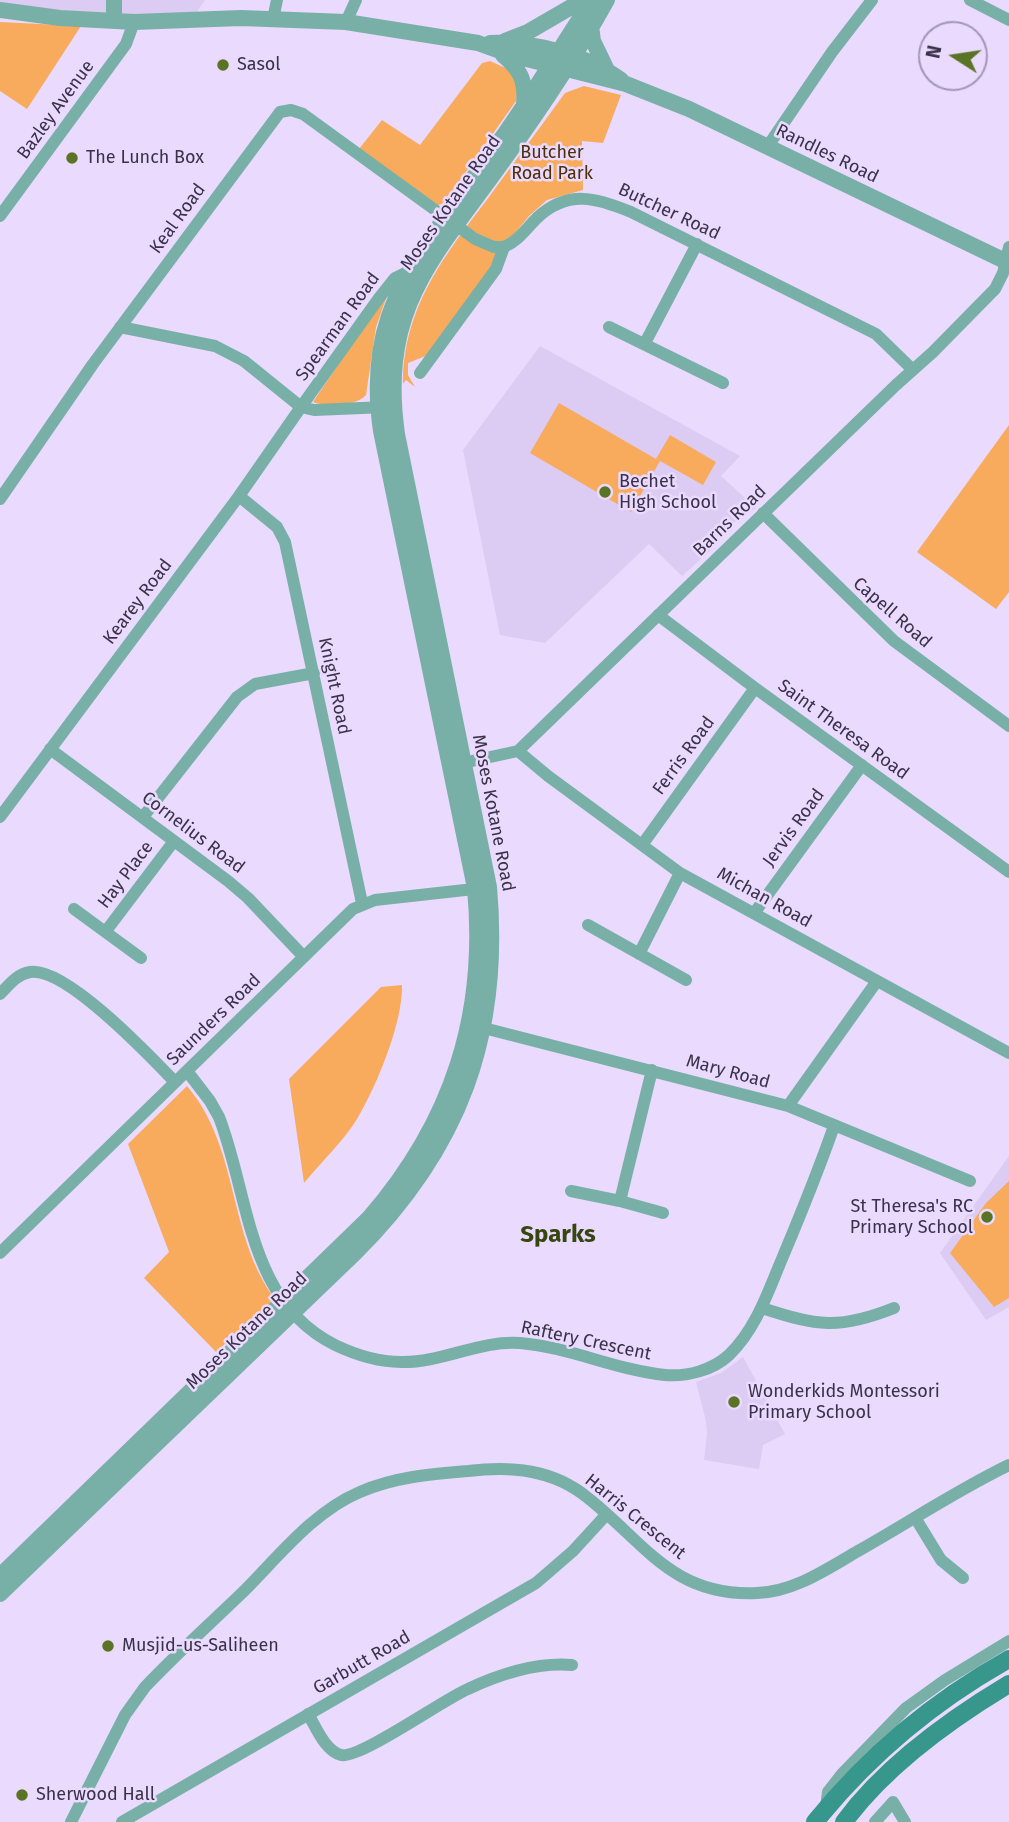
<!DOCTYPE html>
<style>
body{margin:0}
#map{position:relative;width:1009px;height:1822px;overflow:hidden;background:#e9dafe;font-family:"Fira Sans",sans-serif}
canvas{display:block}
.north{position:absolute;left:918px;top:21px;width:70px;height:70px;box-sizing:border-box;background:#e9dafe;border:2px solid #a396b6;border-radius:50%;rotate:282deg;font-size:19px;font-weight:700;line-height:28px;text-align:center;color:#3b3149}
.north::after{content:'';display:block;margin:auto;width:24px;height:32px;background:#5b7325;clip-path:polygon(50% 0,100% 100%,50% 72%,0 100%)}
</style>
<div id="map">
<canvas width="1009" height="1822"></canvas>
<div class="north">N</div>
</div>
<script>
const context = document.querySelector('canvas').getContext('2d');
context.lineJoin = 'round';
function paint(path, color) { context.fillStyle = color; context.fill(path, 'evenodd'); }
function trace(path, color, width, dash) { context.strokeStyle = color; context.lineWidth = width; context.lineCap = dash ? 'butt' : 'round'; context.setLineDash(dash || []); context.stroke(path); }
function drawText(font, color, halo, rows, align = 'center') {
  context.font = font + ' "Fira Sans",sans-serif'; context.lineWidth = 5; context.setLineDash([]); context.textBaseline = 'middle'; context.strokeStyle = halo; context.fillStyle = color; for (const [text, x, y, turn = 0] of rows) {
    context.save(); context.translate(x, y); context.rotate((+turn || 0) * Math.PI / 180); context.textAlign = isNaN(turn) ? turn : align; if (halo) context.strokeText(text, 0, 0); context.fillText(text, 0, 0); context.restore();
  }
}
const built = new Path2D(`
 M0 0H205L192 19 0 10Z
 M540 346 740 456 721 476 756 508 736 521 713 541 710 551 682 576 649 544 545 643 500 635 463 450Z
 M1009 1156V1307L986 1320 940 1253Z
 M743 1357 785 1434 763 1445 759 1469 704 1460 707 1434 706 1421 696 1382 721 1373Z`);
const green = new Path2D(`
 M0 22 81 26 27 109 0 91Z
 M490 61 510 70 518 89 516 101 444 203 436 206 359 149 382 120 420 145 482 63Z
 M584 86 621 95 603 143 582 141 583 190 547 200 529 216 496 256 495 263 428 355 408 363V375L415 387 406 380 403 384C403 307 445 255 489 197 514 162 540 128 565 93Z
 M389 290 376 327 366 395C357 406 326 407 313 402Z
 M559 403 656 459 670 435 716 462 703 485 660 461 631 512 530 453Z
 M1009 425V592L996 609 917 552Z
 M402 985C403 1023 376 1087 357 1119 343 1142 321 1162 304 1183L289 1079 381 987Z
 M187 1086C240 1148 227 1235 275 1299L216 1352 144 1278 169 1252 128 1144Z
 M1009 1181V1298L994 1307 950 1253 986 1203Z`);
const minor = new Path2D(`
 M970 0 1009 20
 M273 19 277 0
 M346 22 356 0
 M768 146 832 52 872 0
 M0 216 126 44 134 22
 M120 327 215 346 244 361 301 407 379 298 395 278 407 272
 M609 327 723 383
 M645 343 697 244
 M420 373 496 269 504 247C518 241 526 229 537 218 568 189 597 198 631 212L876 334 913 370
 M239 496 277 527 285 542 362 903
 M0 499 93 364 280 112 291 110 303 114 475 239 494 247H504
 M763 513 894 641 1009 726
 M658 615 755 688 1009 872
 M50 749 228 881 248 898 304 957
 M518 751 548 776 680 873 1009 1053
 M458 764 518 751 896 385 933 352 995 289 1003 273 1009 247
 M0 817 239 496 301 407 314 410 386 407
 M143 817 237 697 255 684 314 673
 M642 845 755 688
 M74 909 141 958
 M755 912 862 765
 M588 925 686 980
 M106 931 174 841
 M639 954 680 873
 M0 994C9 985 17 974 30 972 65 966 150 1056 175 1082
 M476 1026 788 1106 970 1181
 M187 1071 210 1101 219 1117C250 1197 247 1301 335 1345 356 1355 378 1362 401 1362 442 1363 479 1340 520 1343 569 1347 616 1370 665 1375 687 1377 713 1370 729 1355 757 1328 769 1289 784 1254 802 1211 819 1169 834 1126
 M788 1106 877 981
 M571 1191 620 1201 652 1070
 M620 1201 663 1213
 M0 1253 353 909 375 900 483 888
 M762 1308C817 1326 839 1330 894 1308
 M916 1519 941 1560 963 1578
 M308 1714C316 1727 325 1751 341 1755 360 1759 444 1699 468 1689 500 1674 536 1662 572 1665
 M826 1807 828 1792 842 1774 906 1708 945 1680 1009 1641
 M71 1822 125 1715 145 1687C177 1653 211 1623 244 1591 278 1557 314 1511 360 1492 394 1477 431 1474 468 1471 511 1466 553 1469 588 1498 645 1543 673 1597 757 1593 794 1592 827 1569 858 1551 908 1523 957 1490 1009 1465
 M122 1822 536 1583 573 1551 606 1515
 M875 1822 893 1802 905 1822`);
const tertiary = new Path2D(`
 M114 0V16L118 21
 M0 10 60 18 134 22 241 18 346 22 478 43 511 55 626 84 689 109 1009 263
 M591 26 593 41 607 70
 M505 41 528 32 583 0
 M490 43C532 41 588 55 621 80
 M503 55C521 70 526 81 524 105
 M0 1576 369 1218C452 1122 487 1015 475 888L381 431C368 341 393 288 445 218 465 190 484 162 504 135 535 91 562 45 592 0
 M0 1594 354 1254C460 1149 502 1035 489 887L397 434C379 306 435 257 503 161 540 110 576 56 607 0`);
const secondary = new Path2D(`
 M815 1822C869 1755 934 1701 1009 1659
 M844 1822C886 1765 949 1720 1009 1684`);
const markers = [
 [223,65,7,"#5b7325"],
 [72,158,7,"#5b7325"],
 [605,492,7,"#5b7325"],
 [987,1217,7,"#5b7325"],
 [734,1402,7,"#5b7325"],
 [108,1646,7,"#5b7325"],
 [22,1795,7,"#5b7325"]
];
const poiNames = [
 ["Sasol",237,65],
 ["The Lunch Box",86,158],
 ["Bechet",619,482],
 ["High School",619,503],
 ["St Theresa's RC",973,1207,"right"],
 ["Primary School",973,1228,"right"],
 ["Wonderkids Montessori",748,1392],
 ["Primary School",748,1413],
 ["Musjid-us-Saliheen",122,1646],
 ["Sherwood Hall",36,1795]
];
const streetNames = [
 ["Bazley Avenue",56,110,-54],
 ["Randles Road",827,154,26],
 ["Moses Kotane Road",451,203,-55],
 ["Butcher Road",669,212,25],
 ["Keal Road",178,219,-54],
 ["Spearman Road",338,327,-54],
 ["Barns Road",730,521,-44],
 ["Kearey Road",138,602,-53],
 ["Capell Road",892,613,41],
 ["Knight Road",334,686,78],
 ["Saint Theresa Road",843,730,36],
 ["Ferris Road",684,756,-54],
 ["Moses Kotane Road",493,813,79],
 ["Jervis Road",794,828,-54],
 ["Cornelius Road",193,833,37],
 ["Hay Place",126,875,-53],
 ["Michan Road",764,898,29],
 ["Saunders Road",214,1020,-44],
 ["Mary Road",728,1072,15],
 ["Moses Kotane Road",247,1331,-44],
 ["Raftery Crescent",586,1341,12],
 ["Harris Crescent",635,1517,39],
 ["Garbutt Road",362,1663,-30]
];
const parkNames = [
 ["Butcher",552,153],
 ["Road Park",552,174]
];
const districtNames = [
 ["Sparks",558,1235]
];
paint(built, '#dccbf3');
paint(green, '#f8ab5d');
trace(minor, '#78b0a8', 12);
trace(tertiary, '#78b0a8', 16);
trace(secondary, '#37978c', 18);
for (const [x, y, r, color] of markers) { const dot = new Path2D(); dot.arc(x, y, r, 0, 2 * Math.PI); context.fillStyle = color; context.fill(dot); trace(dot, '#e9dafe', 2.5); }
drawText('18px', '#3b3149', '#e9dafe', poiNames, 'left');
drawText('18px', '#3b3149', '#e9dafe', streetNames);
drawText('18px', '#4e2f0c', '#e9dafe', parkNames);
drawText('bold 24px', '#36460f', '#e9dafe', districtNames);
</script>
